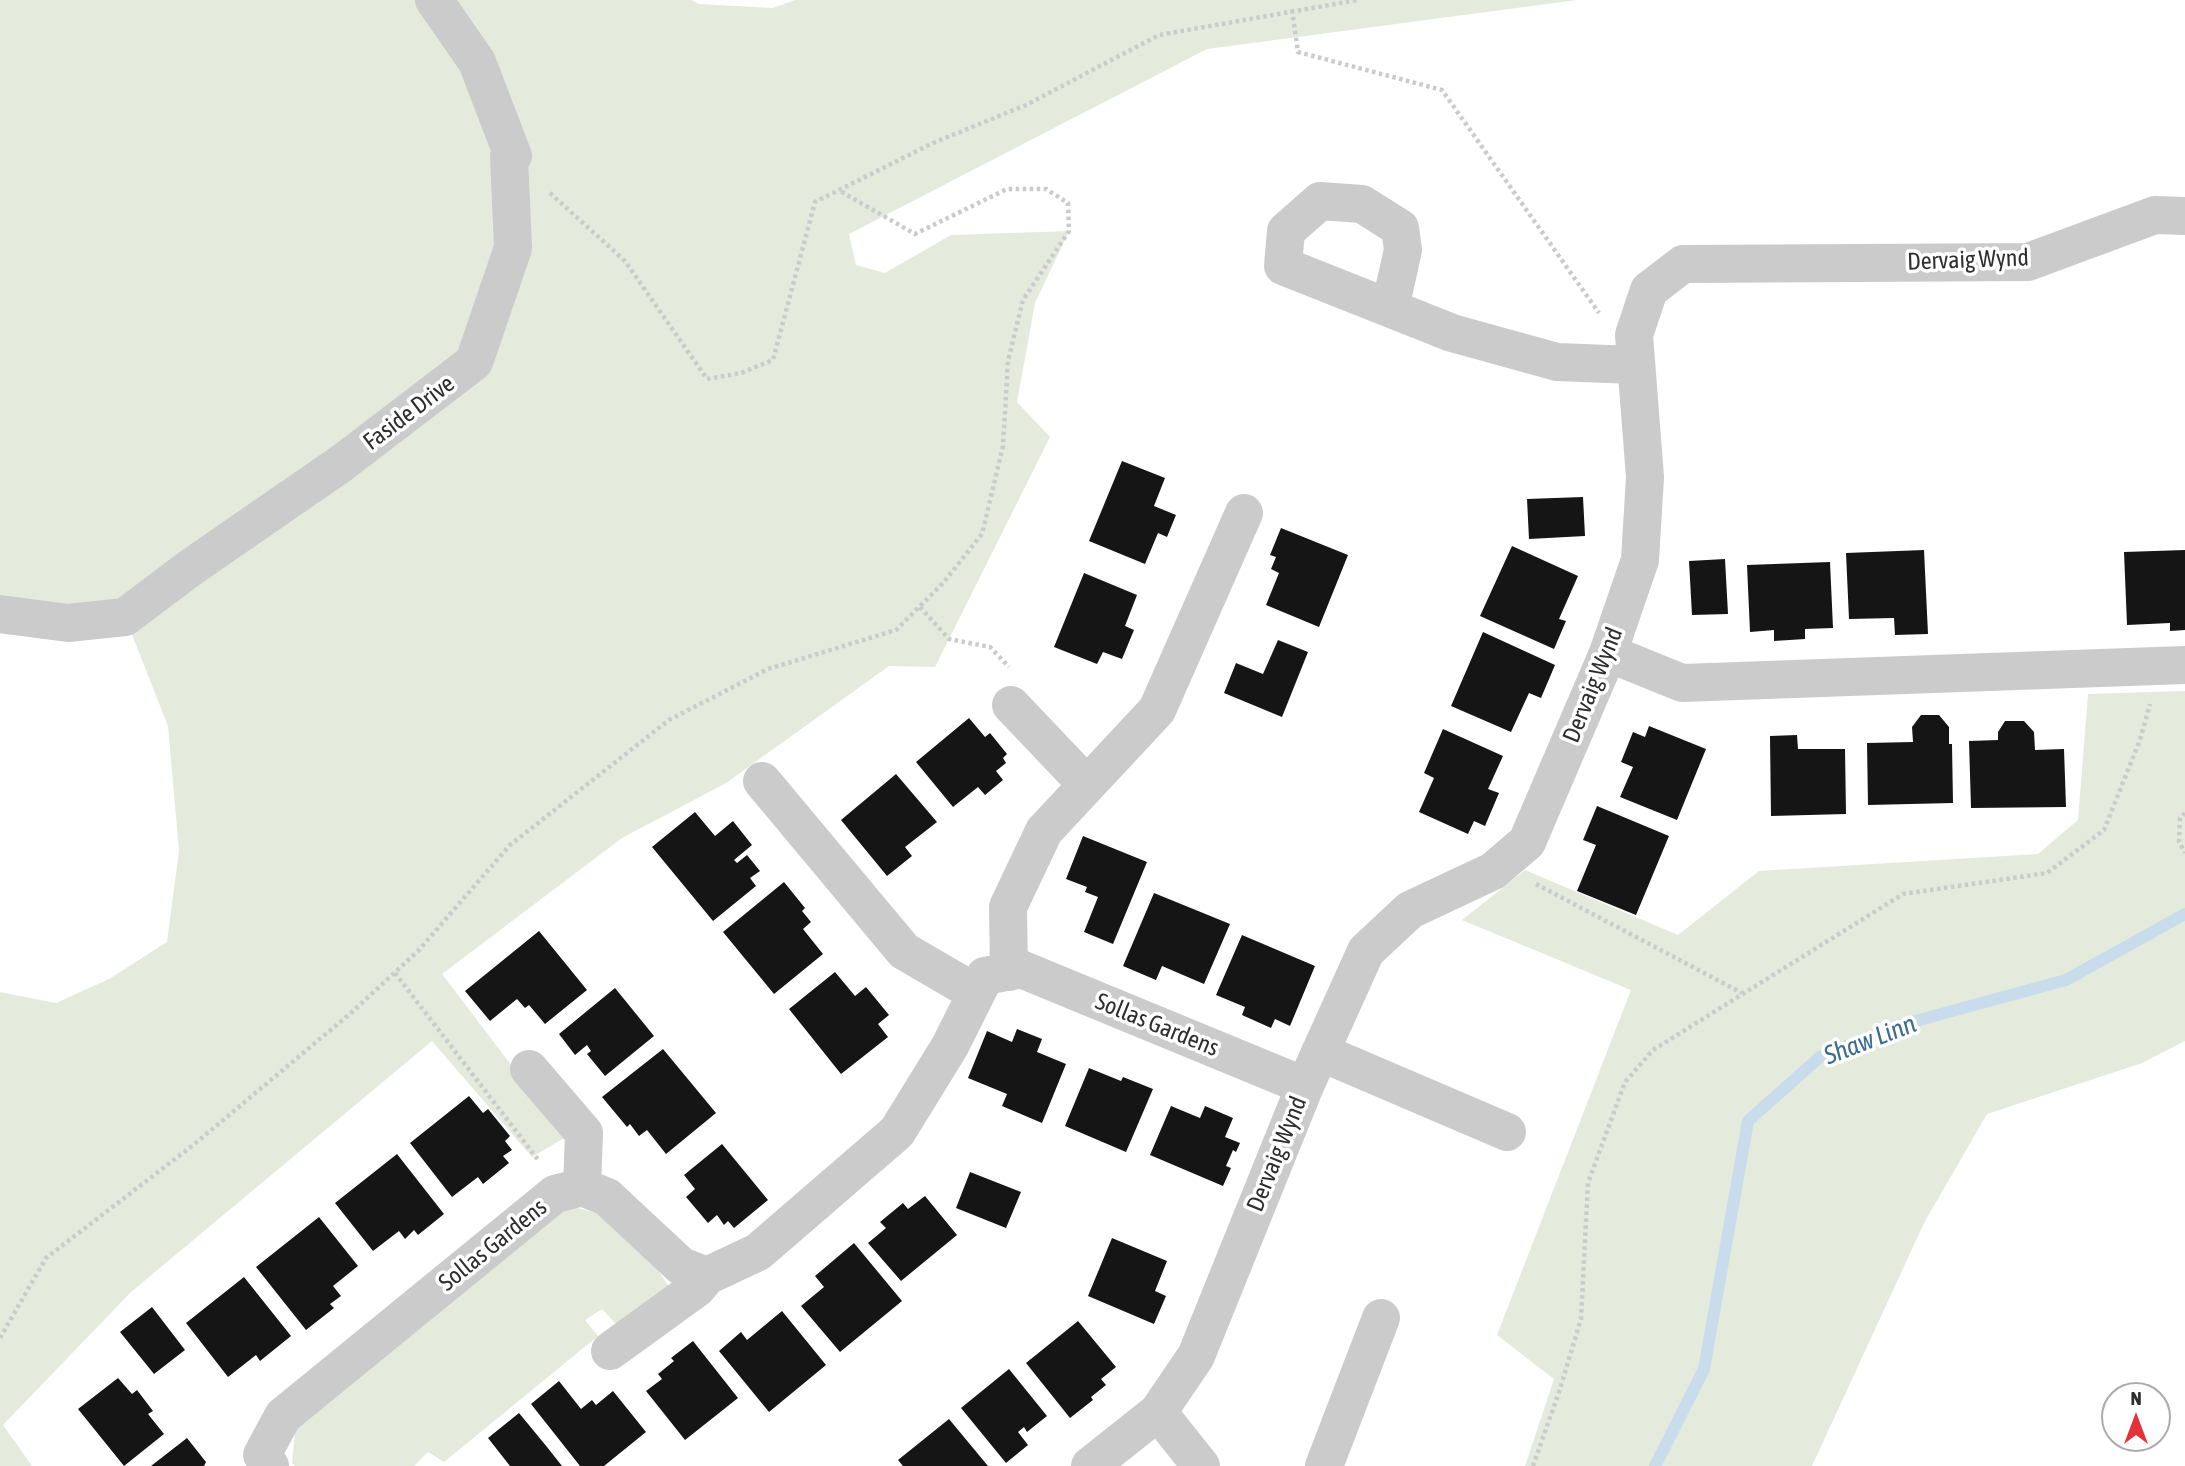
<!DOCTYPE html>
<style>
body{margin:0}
#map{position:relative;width:2185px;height:1466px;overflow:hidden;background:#fff;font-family:"Asap Condensed",sans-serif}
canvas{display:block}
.north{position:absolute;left:2101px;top:1382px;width:70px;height:70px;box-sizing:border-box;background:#fff;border:2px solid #ababab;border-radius:50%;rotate:0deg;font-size:19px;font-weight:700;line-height:28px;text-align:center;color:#2e2e2e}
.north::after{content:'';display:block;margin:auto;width:24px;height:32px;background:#e33339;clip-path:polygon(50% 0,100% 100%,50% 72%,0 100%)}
</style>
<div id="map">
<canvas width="2185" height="1466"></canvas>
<div class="north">N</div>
</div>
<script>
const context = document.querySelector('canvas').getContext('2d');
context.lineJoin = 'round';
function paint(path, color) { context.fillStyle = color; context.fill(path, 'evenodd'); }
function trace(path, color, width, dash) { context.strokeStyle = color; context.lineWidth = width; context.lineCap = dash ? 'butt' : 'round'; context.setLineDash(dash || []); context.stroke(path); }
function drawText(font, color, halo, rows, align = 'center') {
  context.font = font + ' "Asap Condensed",sans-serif'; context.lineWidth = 7; context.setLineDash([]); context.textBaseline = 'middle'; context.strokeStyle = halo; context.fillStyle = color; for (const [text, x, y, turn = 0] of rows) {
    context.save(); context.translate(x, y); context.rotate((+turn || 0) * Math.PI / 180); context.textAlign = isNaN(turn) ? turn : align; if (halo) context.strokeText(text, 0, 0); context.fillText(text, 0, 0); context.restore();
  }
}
const green = new Path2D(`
 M0 0H691L699 4 773 8 795 0H1577L1207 49 849 234 856 265 885 273 951 235 1069 231 1035 303 1017 402 1050 437 935 667 889 666 726 783 622 838 442 974 566 1137 532 1157 432 1041 131 1292 3 1425 32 1466H0V992L56 1003 109 979 167 942 179 851 168 726 125 617 0 614Z
 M2185 691V1041L2142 1063 1987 1114 1924 1223 1812 1466H1525L1554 1379 1497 1335 1631 990 1462 920 1525 870 1678 935 1759 871 2038 854 2078 820 2088 694Z
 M567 1205 604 1215 645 1251 672 1291 627 1323H615L602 1309 585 1320 598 1336 444 1462 428 1452 414 1466H295L292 1463 296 1421Z`);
const stream = new Path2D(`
 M1655 1466 1704 1369 1748 1121 1821 1056 1897 1026 2066 980 2185 914`);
const building = new Path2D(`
 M1122 461 1165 478 1154 506 1176 515 1167 537 1158 533 1145 564 1089 541Z
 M1583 497 1585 536 1529 539 1527 499Z
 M1281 528 1348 555 1319 627 1266 605 1279 573 1271 569 1276 557 1270 555Z
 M1512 546 1578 576 1559 619 1566 621 1554 649 1480 616Z
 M1924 550 1928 634 1895 635 1894 618 1849 619 1846 553Z
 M2185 550V630L2170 631V623L2127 625 2124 552Z
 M1725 559 1728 614 1692 615 1689 561Z
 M1830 562 1833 628 1805 629V639L1774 641V630L1750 632 1747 565Z
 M1084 573 1137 595 1125 626 1134 630 1122 659 1103 652 1097 664 1054 647Z
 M1483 632 1555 665 1541 698 1529 693 1511 732 1451 706Z
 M1278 640 1308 652 1282 717 1224 693 1236 663 1263 674Z
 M1921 715H1939L1949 727V744H1952L1953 803 1868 805 1867 743 1913 742 1912 727Z
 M969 718 985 737 990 733 1007 754 1003 758 1006 763 996 771 1003 780 985 795 978 787 953 807 916 762Z
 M2005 721H2024L2034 732 2035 750 2064 749 2066 807 1971 808 1969 741 1998 740V732Z
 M1649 726 1706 749 1677 820 1620 797 1633 767 1621 762 1633 732 1645 737Z
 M1443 729 1503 756 1488 789 1499 793 1485 826 1474 821 1468 834 1419 812 1434 778 1424 773Z
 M1797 735 1798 749H1845L1846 814 1771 816 1770 736Z
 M896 774 937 822 905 847 912 856 887 876 841 820Z
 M1597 806 1669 836 1636 915 1577 891 1596 845 1583 840Z
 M695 812 715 836 733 821 752 845 734 860 737 863 747 855 760 871 750 878 756 886 713 921 652 847Z
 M1083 836 1147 862 1113 944 1084 932 1098 897 1085 892 1087 887 1066 879Z
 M784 882 805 908 802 911 811 922 803 929 823 954 774 994 723 932Z
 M1154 893 1230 924 1204 984 1162 966 1156 980 1123 966Z
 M539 931 587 990 545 1024 529 1005 525 1008 517 999 490 1021 465 991Z
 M1242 935 1315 966 1290 1026 1275 1019 1271 1028 1242 1015 1245 1007 1216 995Z
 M835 972 855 996 866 987 889 1015 878 1024 888 1037 841 1074 789 1009Z
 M615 988 654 1036 605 1076 587 1054 591 1051 587 1045 575 1055 559 1034Z
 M1017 1029 1042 1039 1037 1052 1066 1064 1042 1123 1002 1106 1007 1094 968 1078 987 1031 1012 1042Z
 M663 1049 716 1113 666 1154 647 1130 639 1136 630 1124 627 1127 602 1097Z
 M1089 1068 1121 1081 1123 1077 1153 1089 1126 1152 1065 1126Z
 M469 1096 483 1113 488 1109 510 1136 505 1141 512 1150 503 1156 509 1163 483 1184 478 1177 452 1197 410 1143Z
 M1171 1106 1200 1118 1205 1106 1233 1118 1225 1137 1240 1143 1236 1152 1233 1150 1226 1166 1231 1168 1223 1186 1150 1155Z
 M722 1144 768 1200 734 1228 728 1221 724 1225 717 1215 708 1223 686 1197 695 1189 684 1175Z
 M397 1154 444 1214 418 1235 414 1230 405 1239 399 1231 373 1251 335 1203Z
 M970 1172 1021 1192 1006 1228 956 1208Z
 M925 1196 957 1235 901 1281 868 1243 886 1228 880 1222 903 1203 908 1209Z
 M319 1217 358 1266 333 1286 341 1296 330 1304 334 1308 306 1330 256 1267Z
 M1112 1238 1167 1261 1155 1291 1166 1296 1154 1324 1088 1296Z
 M854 1243 902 1301 840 1352 801 1306 824 1287 815 1276Z
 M244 1277 291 1336 260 1361 256 1355 228 1377 186 1323Z
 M152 1307 185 1350 154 1374 120 1332Z
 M782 1311 826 1365 769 1412 719 1351 741 1332 747 1340Z
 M1078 1321 1116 1367 1101 1379 1106 1385 1091 1397 1093 1400 1070 1418 1026 1363Z
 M693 1341 738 1398 685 1440 646 1391 662 1379 658 1374 674 1361 671 1358Z
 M1009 1369 1047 1416 1027 1432 1024 1427 1018 1432 1028 1445 1006 1463 961 1408Z
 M118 1378 132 1394 137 1390 153 1411 148 1414 164 1434 124 1466 78 1409Z
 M559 1381 581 1409 592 1400 596 1405 613 1391 646 1432 604 1466H580L531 1404Z
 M519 1413 547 1447 562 1466H510L488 1438Z
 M949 1419 988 1466H903L898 1460Z
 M187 1438 206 1462 204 1466H151Z`);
const path = new Path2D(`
 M1292 10 1298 52 1442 90 1599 313
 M550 193 625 261 707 379 741 373 773 360 815 202 933 143 1026 105 1159 35 1358 0
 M920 607 949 639 990 647 1009 667
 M2185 813 2180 818 2179 842 2185 853
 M1536 884 1742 993
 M395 973 539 1161
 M0 1338 46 1258 192 1146 351 1013 418 951 510 845 669 720 768 669 896 630 943 583 982 534 1003 446 1008 361 1023 300 1069 231 1068 203 1046 189H1007L915 234 840 191
 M1533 1466 1559 1392 1581 1319 1588 1183 1625 1082 1653 1050 1903 894 2047 873 2104 830 2140 740 2150 704`);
const minor = new Path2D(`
 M1390 308 1403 250 1400 228 1362 204 1320 201 1286 231 1283 266 1452 333 1557 362 1634 365
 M0 614 68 623 125 617 190 568 342 463 474 362 513 248 509 156H513L477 62 434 0
 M1608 653 1682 683 2185 665
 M1011 705 1087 785
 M762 781 904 951 976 993
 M1009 972 1008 907 1044 831 1157 710 1244 513
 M1320 1052 1507 1132
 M529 1069 584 1133 582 1187
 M610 1351 697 1288 707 1276
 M1158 1412 1201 1466
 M270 1466 262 1455 283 1416 555 1194 582 1187 607 1197 681 1266 707 1276 758 1252 897 1132 950 1046 985 976 1021 969 1305 1086
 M1090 1466 1158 1412 1196 1356 1305 1086 1366 951 1410 910 1493 871 1527 842 1608 653 1640 560 1645 477 1634 335 1649 290 1683 264 2028 262 2155 215 2185 216
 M1324 1466 1381 1318`);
const streetNames = [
 ["Dervaig Wynd",1968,260,-2],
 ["Faside Drive",409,413,-37],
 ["Dervaig Wynd",1593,685,-68],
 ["Sollas Gardens",1157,1025,22],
 ["Dervaig Wynd",1277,1154,-68],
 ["Sollas Gardens",493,1245,-39]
];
const waterNames = [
 ["Shaw Linn",1870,1040,-21]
];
paint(green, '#e4ebdc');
trace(stream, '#c8dceb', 12);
paint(building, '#151515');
trace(path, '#cbcbcb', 4.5, [3.5, 3.5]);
trace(minor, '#cbcbcb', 38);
drawText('24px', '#2e2e2e', '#fff', streetNames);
drawText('italic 26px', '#3d6c8f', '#fff', waterNames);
</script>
